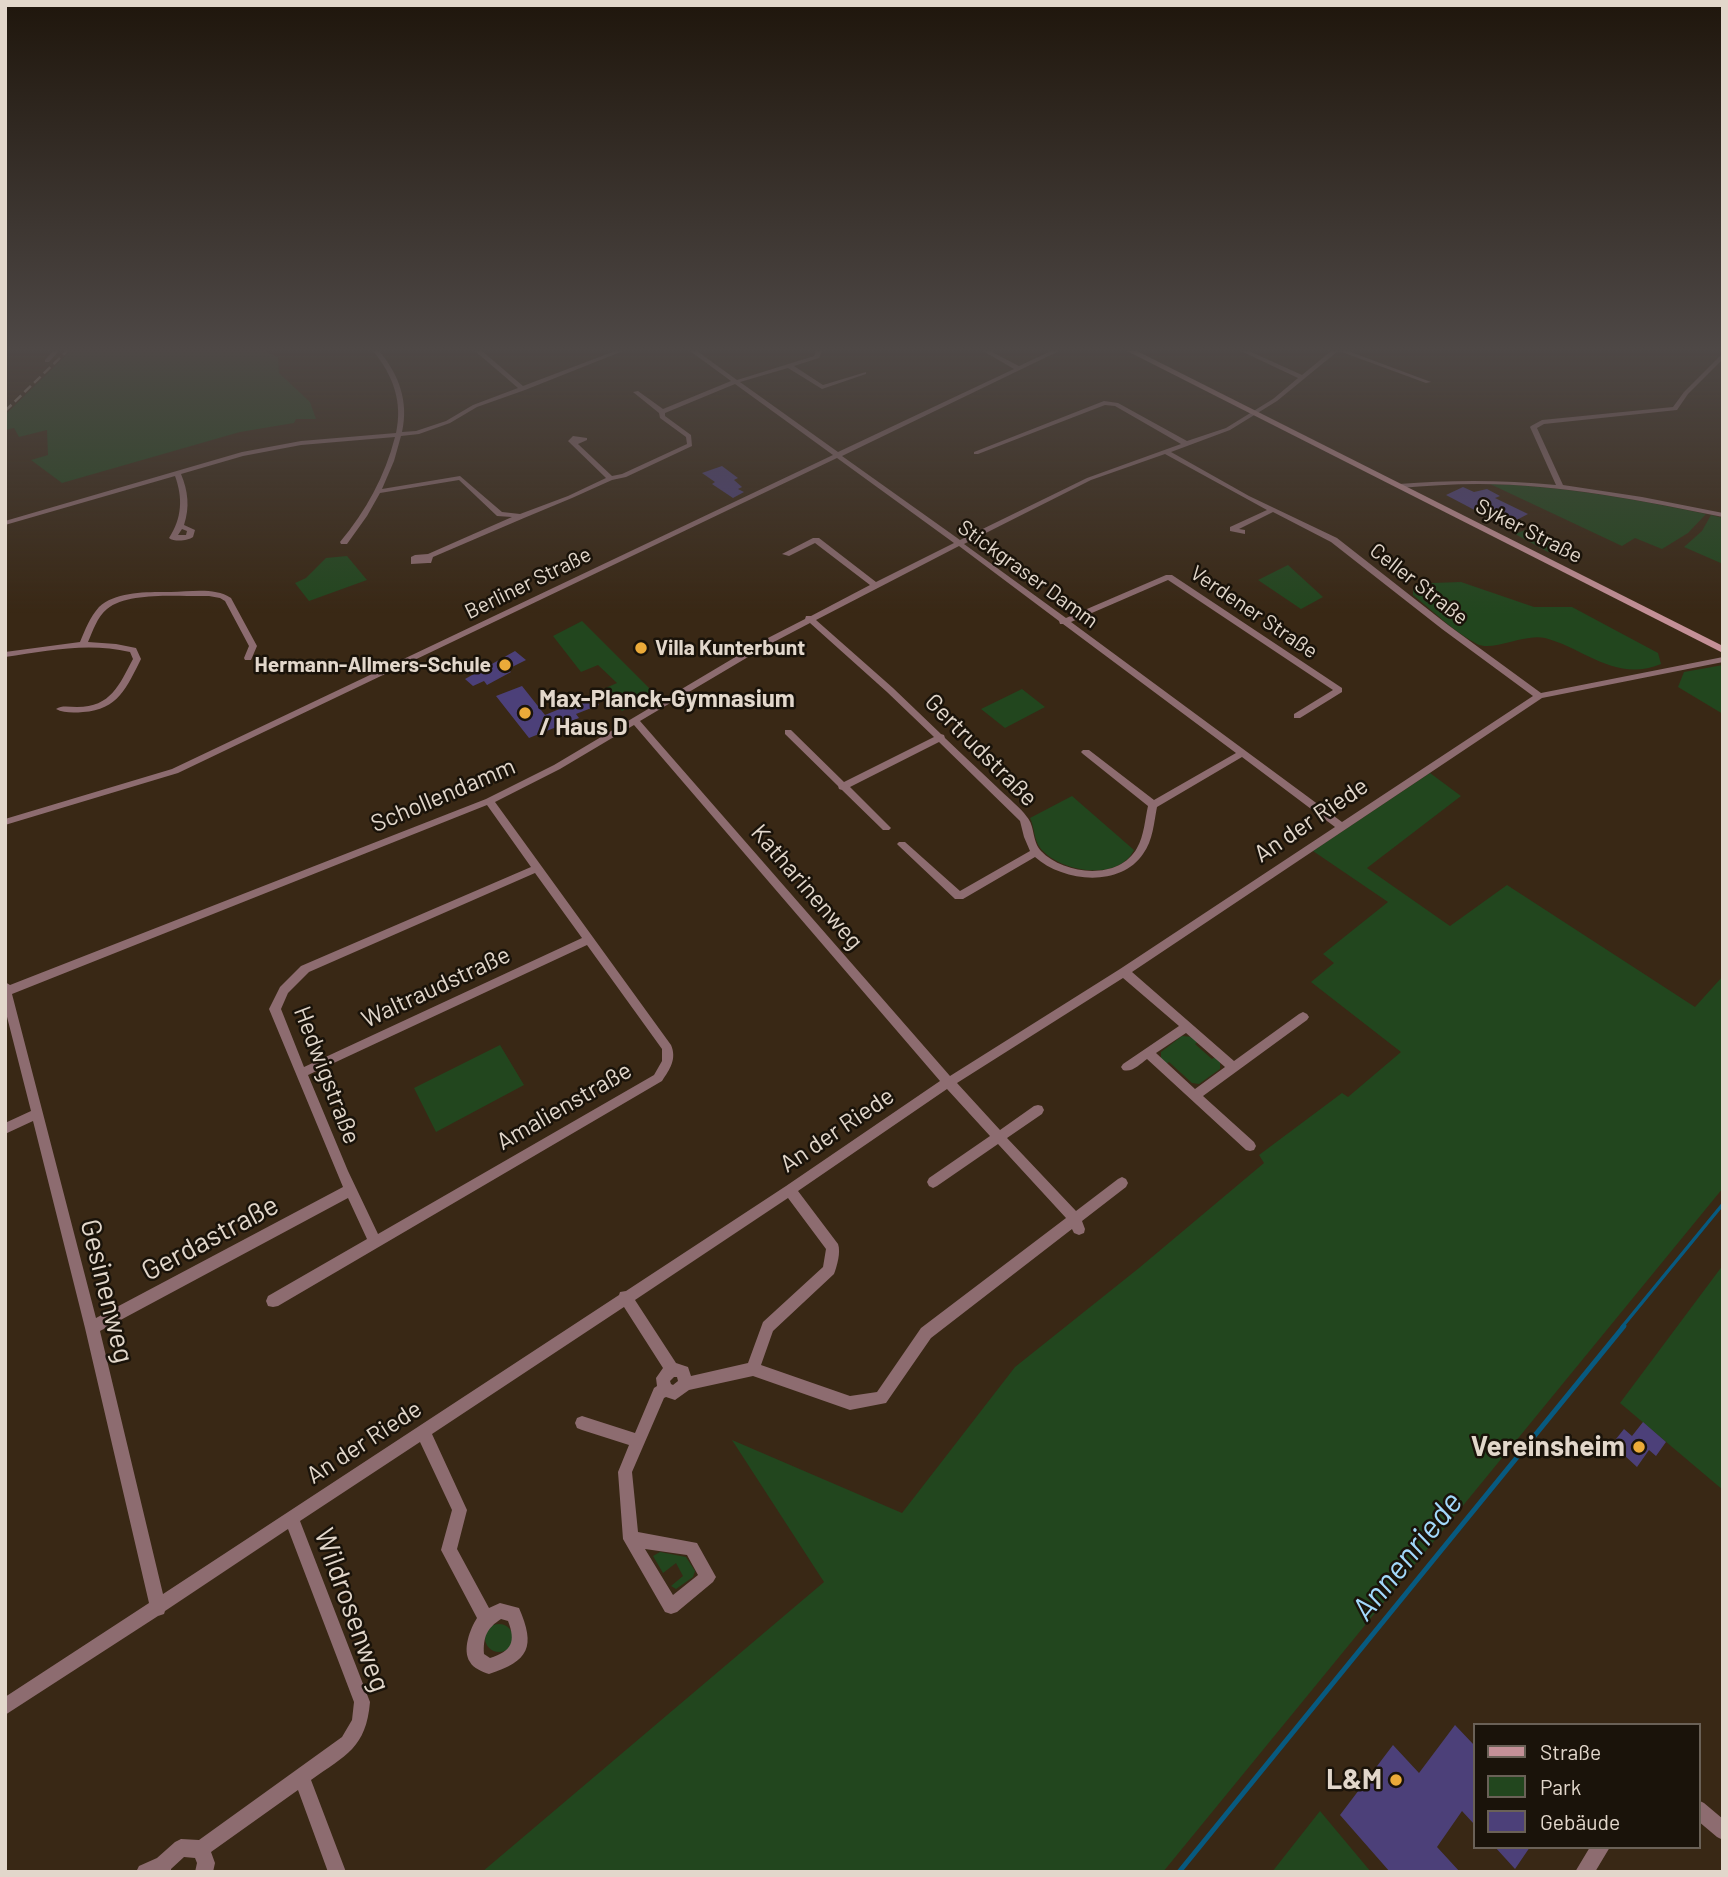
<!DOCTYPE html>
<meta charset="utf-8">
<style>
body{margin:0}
#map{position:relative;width:1728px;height:1877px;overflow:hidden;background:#392815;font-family:Barlow,sans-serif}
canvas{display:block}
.frame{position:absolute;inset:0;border:7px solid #e2d7cb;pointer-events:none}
.legend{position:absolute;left:1473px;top:1723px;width:228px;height:126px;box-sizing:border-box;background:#1a130a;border:2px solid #6a6157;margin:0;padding:9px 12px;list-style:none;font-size:21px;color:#e2d7cb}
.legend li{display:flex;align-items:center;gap:14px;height:35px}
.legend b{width:35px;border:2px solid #6a6157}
</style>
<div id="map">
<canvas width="1728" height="1877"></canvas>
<div class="frame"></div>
<ul class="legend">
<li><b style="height:9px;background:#c49097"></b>Straße</li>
<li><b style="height:19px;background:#22461e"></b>Park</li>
<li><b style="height:19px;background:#4c4079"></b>Gebäude</li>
</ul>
</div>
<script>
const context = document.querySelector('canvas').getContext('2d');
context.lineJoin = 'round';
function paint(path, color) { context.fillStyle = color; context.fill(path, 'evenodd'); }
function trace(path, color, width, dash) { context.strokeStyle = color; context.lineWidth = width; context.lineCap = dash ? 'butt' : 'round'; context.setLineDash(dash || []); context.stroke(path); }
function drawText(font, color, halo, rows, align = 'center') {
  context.font = font + ' Barlow,sans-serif'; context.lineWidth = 5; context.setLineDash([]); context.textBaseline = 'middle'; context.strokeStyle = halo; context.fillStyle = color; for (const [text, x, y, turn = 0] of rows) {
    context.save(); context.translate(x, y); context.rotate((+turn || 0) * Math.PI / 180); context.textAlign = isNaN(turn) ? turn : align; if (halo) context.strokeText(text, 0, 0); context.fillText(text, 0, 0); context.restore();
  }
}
const green = new Path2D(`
 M70 351H264L278 357 279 373 310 402 316 419H296L294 423 240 432 62 483 31 460 48 455 47 430 19 437 14 428 5 430V415Z
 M1490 484C1563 486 1634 499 1706 514L1688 533 1662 549 1635 538 1622 546Z
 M1711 515 1723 518V564L1684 547 1702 531Z
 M1530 528 1572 547 1563 545 1548 552 1515 534Z
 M347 556 367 580 309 601 295 583 306 578 326 558Z
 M1288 565 1323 597 1301 609 1258 580Z
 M1461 582 1534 607H1572L1658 653 1661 664C1616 683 1584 648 1545 638 1524 633 1493 652 1477 644 1454 632 1433 611 1413 595V588L1431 583Z
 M582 621 655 694 622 711 601 690 617 683 598 665 581 672 553 636Z
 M1723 665V714L1678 687 1684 672Z
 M1022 689 1045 707 1005 728 981 709Z
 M1430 773 1461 796 1367 868 1450 926 1507 885 1695 1007 1723 976V1188L1163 1872H482L824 1582 732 1440 902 1513 1015 1367 1139 1268 1264 1163 1259 1155 1342 1093 1348 1097 1401 1052 1311 982 1334 963 1323 954 1388 902 1313 851Z
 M1072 796 1134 850C1118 882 1061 872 1041 849 1033 839 1035 828 1030 818Z
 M1182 1036 1193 1037 1198 1042 1195 1044 1212 1059 1215 1057 1220 1061V1069L1199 1084 1192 1083 1169 1062 1166 1064 1161 1059V1052Z
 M500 1045 524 1085 436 1132 414 1088Z
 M1723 1265V1490L1620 1403Z
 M660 1552 686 1557 695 1571 693 1577 676 1589 671 1586 683 1576 676 1563 663 1573 653 1556Z
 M485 1638a14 14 0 1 1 28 0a14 14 0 1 1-28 0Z
 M1320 1811 1371 1872H1272Z`);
const streamFar1 = new Path2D(`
 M1622 1327 1723 1204`);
const stream = new Path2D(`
 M1179 1872 1624 1326`);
const building = new Path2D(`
 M722 466 738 478 734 480 742 487 738 489 744 492 733 498 712 484 715 482 702 473Z
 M1463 487 1474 492 1487 489 1500 496 1495 498 1528 514 1505 526 1446 495Z
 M515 651 526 660 508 669 511 672 487 685 484 681 473 686 465 679Z
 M522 686 545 715 591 696 599 705 576 714 579 718 529 738 496 696Z
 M1643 1422 1666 1442 1656 1456 1649 1450 1637 1467 1612 1444 1624 1429 1632 1436Z
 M1455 1725 1474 1745V1824L1462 1811 1437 1847 1460 1872H1390L1340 1815 1393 1745 1419 1773Z
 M1495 1847H1530L1515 1869Z`);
const minor = new Path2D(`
 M53 351H59L49 362H45V360Z
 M373 351H379C399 374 409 402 402 432L416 431 446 421 473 405 518 388 475 351H482L523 386 615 351H623L525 390 477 407 450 423 419 434 401 436 394 461 382 489 460 476 502 512 520 514 568 496 606 478 569 442 568 441 573 436 587 438V440L578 444 612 476 622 474 687 444 686 437 660 418 659 413 633 392 638 391 663 409 731 381 690 351H697L737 380 814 356 816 351H822L819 358 794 366 823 385 866 372V374L822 389 788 368 740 382 838 452 1014 369 983 351H990L1019 366 1051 351H1059L842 456 960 540 1087 478 1181 444 1115 406 1105 405 978 454H974V452L1104 401 1118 403 1187 441 1226 428 1273 399 1298 378 1241 351H1249L1302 375 1331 351H1338L1277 401 1230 430 1171 452 1249 496 1337 538 1448 625 1541 693 1723 657V662L1542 698 1132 972 1234 1061 1299 1014 1303 1012 1307 1014 1309 1017 1307 1020 1203 1096 1254 1142 1256 1146 1254 1150 1250 1151 1246 1150 1147 1059C1140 1064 1132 1073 1123 1070L1121 1067 1123 1064 1179 1026 1123 978 957 1083 1000 1130 1034 1106 1038 1105 1042 1106 1044 1110 1042 1114 1007 1138 1076 1211 1118 1179 1122 1177 1126 1179 1128 1183 1126 1187 1082 1221 1085 1229 1084 1233 1079 1235 1074 1233 1072 1229 931 1338 886 1403 850 1410 753 1376 689 1390 675 1400 666 1397 664 1398 632 1472 638 1532 697 1543 716 1577 713 1582 677 1612 671 1614 665 1612 623 1539 618 1472 629 1445 582 1430 577 1428 575 1423 577 1418 582 1416 635 1433 654 1388 657 1386 656 1378 663 1368 624 1307 432 1434 467 1510 457 1549 489 1608 500 1603 519 1608C536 1647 529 1661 489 1674 483 1672 473 1668 470 1662 462 1650 470 1629 477 1618L441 1550 452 1510 420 1442 300 1521 370 1702C366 1748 346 1755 311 1780L346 1872H328L298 1790 211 1852 215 1863 213 1872H195L197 1863 195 1858 184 1857 171 1869V1872H136L139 1866 157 1858 175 1842 181 1839 199 1840 342 1737 352 1720 354 1702 288 1529 165 1611 164 1614 158 1616 5 1715V1697L149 1603 85 1328 33 1121 5 1134V1123L31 1111 5 1009V982L10 985 486 799 554 765 764 640 805 619 806 616H811L870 585 815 543 789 556 782 554 813 538H819L876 582 954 543 837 458 178 773 5 825V819L172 769 833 455 735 384 665 413V416L691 435 692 446 626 477 612 480 572 498 524 518 433 557 431 563H428L411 564V557L415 555 428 554 512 517 497 516 459 480 380 493 367 516 347 544H341L340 542C366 511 385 476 395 437L301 445 243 456 181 474C188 491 190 507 184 525L195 530 193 537C188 541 174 542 169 538 182 518 183 498 175 476L5 525V521L242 452 301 441 396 433C403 402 393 375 373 351ZM1165 454 1267 510 1230 527V531L1245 534V530L1239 529 1273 512 1331 542 1442 629 1533 696 1342 822 1071 622 1168 580 1333 690 1294 714V718H1300L1342 692V688L1172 575H1166L1066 618 964 544 1091 480ZM182 529 187 531 186 535H178ZM959 546 1059 621 1060 624H1063L1236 753 1154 800 1089 750H1083L1081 752 1083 754 1148 806C1145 819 1144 836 1137 848 1119 881 1064 875 1041 851 1032 841 1035 826 1027 817 1020 807 1009 799 1000 790 982 773 963 755 945 738L944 735 941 734 893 688 816 620ZM810 623 887 692 934 737 844 782 791 730H785V734L838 786 839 789 842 790 883 830H889L891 828 850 787 939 742 1020 821 1024 837 1030 851 960 891 905 842H899L897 844 899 846 955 899H963L1035 857C1063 882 1120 888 1143 854 1153 841 1154 822 1157 807L1242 757 1335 827 1120 969 950 1076 640 721 770 644ZM634 725 940 1081 786 1186 626 1291 620 1292 619 1295 163 1594 100 1331 348 1198 367 1239 268 1296 266 1301 268 1306 273 1307 278 1306 662 1081C670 1069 677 1059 671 1045L495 802 560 769ZM487 805 531 867 301 966 280 987 269 1009 343 1187 96 1318 12 994ZM535 873 582 938 304 1067 281 1009 288 993 309 972ZM587 945 662 1049V1061L654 1075 378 1234 348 1171 308 1075ZM1186 1033 1225 1067 1195 1089 1156 1053ZM947 1089 990 1136 929 1178 927 1182 929 1186 933 1188 937 1186 998 1144 1066 1218 921 1328 877 1392 850 1396 761 1365 773 1331 834 1274C837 1266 841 1252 838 1244L798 1191ZM788 1198 826 1249 823 1267 763 1322 748 1363 691 1376 688 1367 676 1363 635 1300ZM674 1377H677L678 1381 673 1385 671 1384 670 1381ZM645 1549 687 1555 698 1575 673 1595ZM501 1619 508 1621C516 1642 512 1651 490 1658L484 1654C483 1637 487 1628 501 1619Z
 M1339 351H1348L1431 382 1426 383Z
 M1723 353V359L1688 394 1677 410 1544 424 1537 428 1563 485 1642 497 1723 513V517C1643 501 1561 484 1479 484 1452 484 1426 486 1399 488L1396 486 1399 484C1452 480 1503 480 1556 485L1530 427 1531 426 1542 420 1673 407 1684 392Z
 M171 592C190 592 214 587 231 598L257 646 251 660H245L244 658 249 646 225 601 220 598 209 596C182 597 129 591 107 609 97 617 93 631 88 642L116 644 136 648 141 659C127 687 118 710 83 712 74 713 63 713 56 709 62 705 69 707 77 707 111 707 119 685 133 659L130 652C87 642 47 651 5 657V652L80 642C85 630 90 617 99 607 116 591 149 592 171 592Z
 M1698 1800 1704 1803 1723 1819V1840L1717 1837 1698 1821Z
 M1590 1847H1610L1595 1872H1575Z`);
const secondary = new Path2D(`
 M1127 351H1137L1723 646V653Z`);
const rail = new Path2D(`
 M5 411 67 351`);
const markers = [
 [641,648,7,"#ebaa39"],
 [505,665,7,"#ebaa39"],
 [525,713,7,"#ebaa39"],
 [1639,1447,7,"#ebaa39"],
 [1396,1780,7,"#ebaa39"]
];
const farStreetnames = [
 ["Syker Straße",1529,531,27],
 ["Stickgraser Damm",1028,574,36],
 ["Berliner Straße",528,583,-26],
 ["Celler Straße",1419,584,38],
 ["Verdener Straße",1254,612,34]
];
const farPoinames = [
 ["Villa Kunterbunt",655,648],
 ["Hermann-Allmers-Schule",491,665,"right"]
];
const poiNames = [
 ["Max-Planck-Gymnasium",539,699],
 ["/ Haus D",539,727]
];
const streetNames = [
 ["Gertrudstraße",981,750,45],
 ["Schollendamm",443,795,-23],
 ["An der Riede",1311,820,-34],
 ["Katharinenweg",807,887,49],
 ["Waltraudstraße",436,987,-25],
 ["Hedwigstraße",327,1075,69],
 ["Amalienstraße",564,1106,-30],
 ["An der Riede",837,1130,-34],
 ["An der Riede",364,1442,-33]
];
const nearStreetnames = [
 ["Gerdastraße",210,1238,-28],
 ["Gesinenweg",107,1291,76],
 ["Wildrosenweg",352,1610,70]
];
const nearPoinames = [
 ["Vereinsheim",1625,1447],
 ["L&M",1382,1780]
];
const nearWaternames = [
 ["Annenriede",1407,1556,-51]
];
paint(green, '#22461e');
trace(streamFar1, '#075a80', 3.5);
trace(stream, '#075a80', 5);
paint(building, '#4c4079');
paint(minor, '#8d6c70');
paint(secondary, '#c49097');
trace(rail, '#a39587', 2.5, [9, 4.5]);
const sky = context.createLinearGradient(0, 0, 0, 614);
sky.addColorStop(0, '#1f160c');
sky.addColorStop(0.57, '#4e4846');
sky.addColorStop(1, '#4e484600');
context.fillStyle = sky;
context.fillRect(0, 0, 1728, 614);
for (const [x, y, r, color] of markers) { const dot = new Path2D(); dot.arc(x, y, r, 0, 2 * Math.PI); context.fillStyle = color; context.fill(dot); trace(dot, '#1a130a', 2.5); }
drawText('21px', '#e2d7cb', '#1a130a', farStreetnames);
drawText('bold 21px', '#e2d7cb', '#1a130a', farPoinames, 'left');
drawText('bold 24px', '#e2d7cb', '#1a130a', poiNames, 'left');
drawText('24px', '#e2d7cb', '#1a130a', streetNames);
drawText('28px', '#e2d7cb', '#1a130a', nearStreetnames);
drawText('bold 28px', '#e2d7cb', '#1a130a', nearPoinames, 'right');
drawText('italic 32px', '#a2d8fb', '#1a130a', nearWaternames);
</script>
